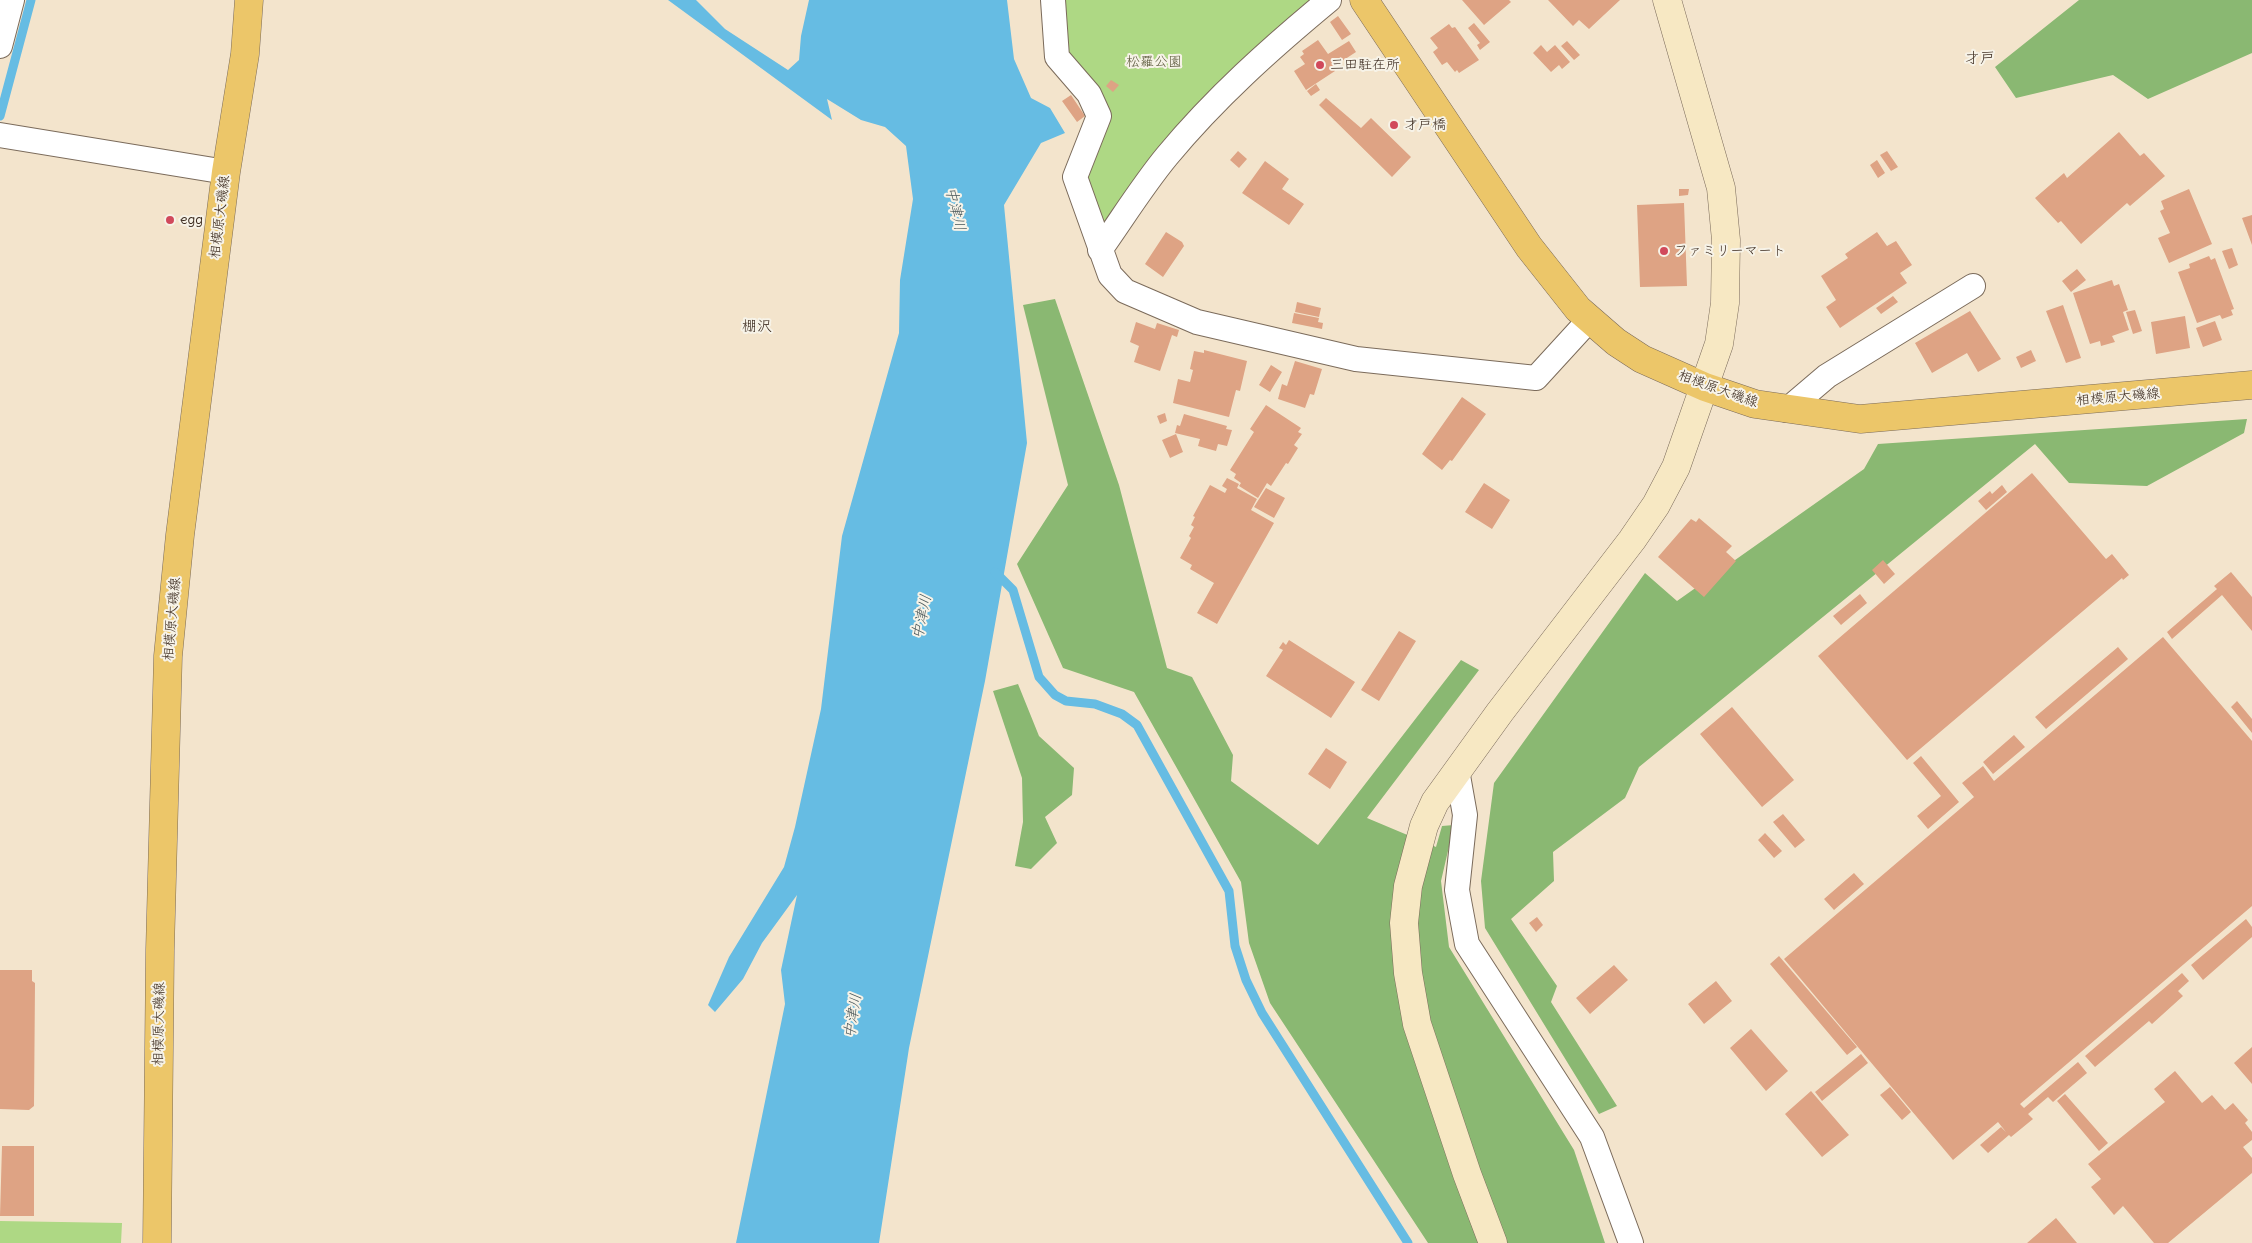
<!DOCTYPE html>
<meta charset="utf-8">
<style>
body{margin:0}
canvas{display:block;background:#f3e4cc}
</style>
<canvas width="2252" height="1243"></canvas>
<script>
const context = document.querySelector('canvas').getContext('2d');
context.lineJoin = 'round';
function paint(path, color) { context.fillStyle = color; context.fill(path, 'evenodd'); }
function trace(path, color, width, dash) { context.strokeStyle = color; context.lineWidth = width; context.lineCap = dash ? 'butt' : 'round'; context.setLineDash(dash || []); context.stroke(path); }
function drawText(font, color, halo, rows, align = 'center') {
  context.font = font + ' Delius,"Klee One",sans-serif'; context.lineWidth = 4; context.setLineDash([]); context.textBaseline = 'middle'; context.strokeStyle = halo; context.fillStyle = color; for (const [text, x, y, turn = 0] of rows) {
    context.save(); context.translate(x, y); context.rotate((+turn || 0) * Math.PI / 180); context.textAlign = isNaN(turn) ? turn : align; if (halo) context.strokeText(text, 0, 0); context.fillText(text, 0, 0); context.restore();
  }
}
const green = new Path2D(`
 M1059 0H1310L1258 45 1181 124 1109 222 1099 224 1082 175 1106 116 1063 49Z
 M0 1221 122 1223 121 1243H0Z`);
const forest = new Path2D(`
 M2079 0H2252V53L2148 99 2113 75 2016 98 1995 67Z
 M1055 299 1119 485 1167 668 1192 677 1233 755 1231 781 1318 845 1461 660 1479 670 1367 818 1436 847 1442 826 1454 825 1441 881 1449 947 1574 1150 1605 1243H1428L1270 1003 1249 943 1241 882 1134 692 1063 668 1017 564 1068 485 1023 305Z
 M2247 419 2244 433 2147 486 2069 483 2035 444 1639 767 1625 798 1553 852 1554 881 1511 919 1557 986 1551 1002 1617 1106 1599 1114 1485 928 1481 881 1494 783 1645 573 1677 601 1864 469 1878 444Z
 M1018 684 1039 736 1074 768 1072 795 1045 817 1057 843 1031 869 1015 866 1023 822 1022 778 993 691Z`);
const water = new Path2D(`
 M668 0H696L725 29 788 70 799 60 801 36 809 0H1007L1014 59 1031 98 1050 108 1065 133 1041 143 1004 205 1027 443 985 681 909 1048 879 1243H736L785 1004 781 970 797 895 762 943 743 979 715 1012 708 1005 729 957 784 867 795 827 821 709 842 536 899 333 900 280 913 199 906 146 885 127 861 120 827 99 832 120Z`);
const stream = new Path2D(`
 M0 116 31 0
 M995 572 1013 590 1039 677 1055 695 1066 701 1095 704 1122 714 1137 725 1229 891 1235 946 1246 980 1262 1013 1408 1243`);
const building = new Path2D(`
 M1462 0H1509L1511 2 1484 25Z
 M1548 0H1620L1589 29 1579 20 1573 26Z
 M1338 16 1351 34 1342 40 1330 22Z
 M1474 23 1490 42 1480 50 1477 45 1480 43 1468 28Z
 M1449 24 1452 28 1455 27 1479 60 1459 73 1457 70 1455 72 1447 62 1442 65 1433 52 1438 48 1430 38Z
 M1318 40 1328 54 1349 41 1356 52 1333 67 1335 71 1306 90 1294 71 1305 64 1300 57 1304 54 1302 51Z
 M1567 41 1580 55 1574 60 1561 46Z
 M1541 45 1547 52 1555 45 1570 62 1562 69 1559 65 1551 72 1533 53Z
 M1111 80 1119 85 1113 92 1106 86Z
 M1316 84 1320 90 1311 96 1307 91Z
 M1071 95 1085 116 1077 122 1062 101Z
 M1326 98 1361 128 1371 118 1411 157 1392 177 1319 105Z
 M2119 132 2140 156 2144 153 2165 176 2130 206 2127 203 2081 244 2061 221 2058 223 2035 198 2064 173 2067 178Z
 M1238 151 1247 159 1239 168 1230 160Z
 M1887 151 1898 167 1891 171 1880 155Z
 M1877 160 1885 173 1878 178 1870 165Z
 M1265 161 1289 179 1282 189 1304 204 1289 225 1242 193Z
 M1679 189H1689L1688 195 1679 196Z
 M2189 189 2212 244 2169 263 2158 238 2170 233 2160 211 2164 209 2161 201Z
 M1684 203 1687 286 1640 287 1637 205Z
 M2252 215V245L2242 218Z
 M1166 232 1182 242 1184 246 1163 277 1145 264Z
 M1877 232 1887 246 1896 241 1912 265 1900 273 1907 283 1840 328 1826 307 1836 300 1821 276 1848 258 1845 254Z
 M2232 248 2238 265 2229 269 2222 251Z
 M2209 256 2211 260 2215 258 2234 309 2231 310 2233 315 2222 319 2220 315 2197 323 2178 272 2190 268 2189 264Z
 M2077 269 2086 280 2071 292 2062 281Z
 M2112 280 2114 286 2119 284 2128 310 2123 312 2129 330 2112 336 2115 342 2101 346 2100 341 2090 344 2073 293Z
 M1893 296 1898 302 1881 314 1876 308Z
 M1297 302 1321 308 1319 317 1295 312Z
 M2063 305 2081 358 2066 363 2046 311Z
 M2135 310 2142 331 2133 334 2126 312Z
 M1970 311 2001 359 1978 372 1967 353 1932 373 1915 343Z
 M1294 313 1319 318 1318 322 1323 323 1322 329 1292 323Z
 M2185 316 2190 348 2156 354 2151 322Z
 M2215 321 2222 340 2203 347 2196 328Z
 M1136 322 1155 329 1157 323 1179 330 1177 337 1172 335 1160 371 1134 362 1139 346 1130 342Z
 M1204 350 1247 361 1240 391 1236 390 1229 417 1173 403 1178 379 1190 382 1193 370 1190 369 1194 351 1204 353Z
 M2031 350 2036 361 2021 368 2016 357Z
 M1295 361 1322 369 1314 395 1310 394 1305 408 1278 399 1282 384 1287 386Z
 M1271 365 1282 372 1270 392 1259 385Z
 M1462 397 1486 414 1452 461 1450 460 1442 470 1422 454Z
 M1266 405 1301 428 1298 432 1302 434 1294 445 1298 448 1288 464 1286 463 1271 486 1267 483 1258 498 1239 486 1241 483 1234 478 1236 474 1230 470 1254 432 1250 429Z
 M1165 413 1167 421 1160 424 1157 416Z
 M1184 414 1227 426 1226 429 1232 430 1227 446 1218 444 1216 451 1198 446 1200 439 1175 433 1177 425 1180 426Z
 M1176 434 1183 452 1170 458 1162 440Z
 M2032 473 2106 559 2112 554 2129 575 2123 580 2122 578 1907 760 1818 656Z
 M1227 478 1239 484 1237 488 1257 499 1251 510 1274 523 1217 624 1197 613 1214 583 1190 569 1192 565 1180 558 1191 538 1189 536 1194 527 1191 525 1195 517 1193 516 1210 485 1225 493 1227 489 1222 486Z
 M1484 483 1510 500 1492 529 1465 512Z
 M2002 485 2007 492 1986 510 1978 501 1990 491 1992 494Z
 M1266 488 1285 498 1274 518 1254 507Z
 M1699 518 1732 546 1726 552 1736 561 1704 597 1658 557 1691 519 1696 522Z
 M1883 560 1895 574 1884 584 1872 570Z
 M2231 572 2252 597V631L2222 595 2172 639 2167 632 2217 589 2214 586Z
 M1860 594 1867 603 1841 625 1833 616Z
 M1399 631 1416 641 1379 701 1361 690Z
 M2163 637 2252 741V906L2020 1104 2024 1108 2078 1062 2087 1073 2053 1102 2048 1097 2028 1114 2033 1119 2011 1137 2009 1135 1988 1153 1980 1145 2001 1127 2006 1132 1998 1122 1953 1160 1784 959 1974 797 1962 783 1983 766 1994 781Z
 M1289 640 1355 682 1331 718 1266 676 1283 650 1279 648 1283 642 1286 645Z
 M2118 647 2128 659 2046 729 2035 717Z
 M2237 701 2252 719V733L2231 707Z
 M1732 707 1794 780 1762 807 1700 734Z
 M2014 735 2025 747 1993 774 1983 762Z
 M1326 748 1347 762 1330 789 1308 774Z
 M1921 756 1959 802 1928 829 1917 816 1941 796 1913 763Z
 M1783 814 1805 840 1795 848 1773 822Z
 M1765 833 1782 851 1774 858 1758 840Z
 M1854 873 1864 884 1834 910 1824 899Z
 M1537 917 1543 925 1536 932 1529 923Z
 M2246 919 2252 927V937L2203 980 2191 965Z
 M1779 956 1857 1047 1847 1055 1770 964Z
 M1614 965 1628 980 1590 1014 1576 998Z
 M0 970H32V981L35 983 34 1106 29 1110 0 1109Z
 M2182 973 2189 981 2178 991 2183 996 2152 1024 2149 1021 2095 1067 2085 1056Z
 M1716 981 1732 1001 1704 1024 1688 1004Z
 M1751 1029 1788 1071 1766 1091 1730 1048Z
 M2252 1047V1084L2234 1063Z
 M1861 1054 1868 1063 1822 1101 1815 1092Z
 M2175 1071 2202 1103 2212 1095 2225 1110 2233 1103 2248 1120 2245 1123 2252 1132V1140L2243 1147 2252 1158V1173L2168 1243H2154L2123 1206 2114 1215 2091 1187 2101 1179 2088 1164 2165 1102 2154 1089Z
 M1890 1087 1911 1112 1902 1120 1880 1095Z
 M1811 1091 1849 1135 1822 1157 1785 1114Z
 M2065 1094 2108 1143 2099 1151 2057 1101Z
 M2 1146H34V1216H0Z
 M2056 1218 2077 1243H2027Z`);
const street = new Path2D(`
 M1053 0 1057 57 1089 94 1099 116 1075 177 1110 275 1125 291 1197 322 1356 359 1536 378 1590 319
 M0 46 12 0
 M0 135 226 172
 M1100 250C1122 219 1143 185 1167 156 1215 98 1271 48 1329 0
 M1787 410 1827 376 1973 286
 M1457 770 1465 815 1457 890 1467 944 1592 1137 1631 1243`);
const secondary = new Path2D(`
 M1493 1243 1467 1174 1417 1024 1408 973 1404 923 1408 886 1424 826 1435 802 1500 712 1632 540 1656 505 1676 467 1719 344 1725 303 1726 240 1721 188 1667 0`);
const primary = new Path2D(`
 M1364 0 1529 247 1578 309 1616 342 1642 359 1705 387 1755 404 1860 419 2252 385
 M157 1243 160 950 168 656 180 535 226 172 245 54 249 0`);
const markers = [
 [1320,65,5,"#d1495b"],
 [1394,125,5,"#d1495b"],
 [170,220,5,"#d1495b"],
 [1664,251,5,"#d1495b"]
];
const parkNames = [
 ["松羅公園",1154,62]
];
const poiNames = [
 ["三田駐在所",1330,65],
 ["才戸橋",1404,125],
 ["egg",180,220],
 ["ファミリーマート",1674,251]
];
const streetNames = [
 ["相模原大磯線",220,217,-83],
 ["相模原大磯線",1718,389,20],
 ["相模原大磯線",2118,397,-5],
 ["相模原大磯線",172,619,-85],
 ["相模原大磯線",159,1024,-89]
];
const neighbourhoodNames = [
 ["才戸",1980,59],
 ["棚沢",757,327]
];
const waterNames = [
 ["中津川",955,209,77],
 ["中津川",922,617,-78],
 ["中津川",853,1016,-81]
];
paint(green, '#aed884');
paint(forest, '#8ab872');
paint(water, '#66bce3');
trace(stream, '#66bce3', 9);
paint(building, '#dea384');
trace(street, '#7b6b5b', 26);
trace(secondary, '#7b6b5b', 29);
trace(primary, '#7b6b5b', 29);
trace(street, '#fff', 24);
trace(secondary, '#f7e8c3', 28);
trace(primary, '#ecc669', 28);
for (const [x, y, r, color] of markers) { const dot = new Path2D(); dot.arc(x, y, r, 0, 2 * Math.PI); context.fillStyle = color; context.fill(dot); trace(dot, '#f7f3e8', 2); }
drawText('14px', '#585638', '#f7f3e8', parkNames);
drawText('14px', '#3b2a1e', '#f7f3e8', poiNames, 'left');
drawText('14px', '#3b2a1e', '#f7f3e8', streetNames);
drawText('15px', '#3b2a1e', '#f7f3e8', neighbourhoodNames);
drawText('italic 15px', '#485659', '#f7f3e8', waterNames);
</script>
